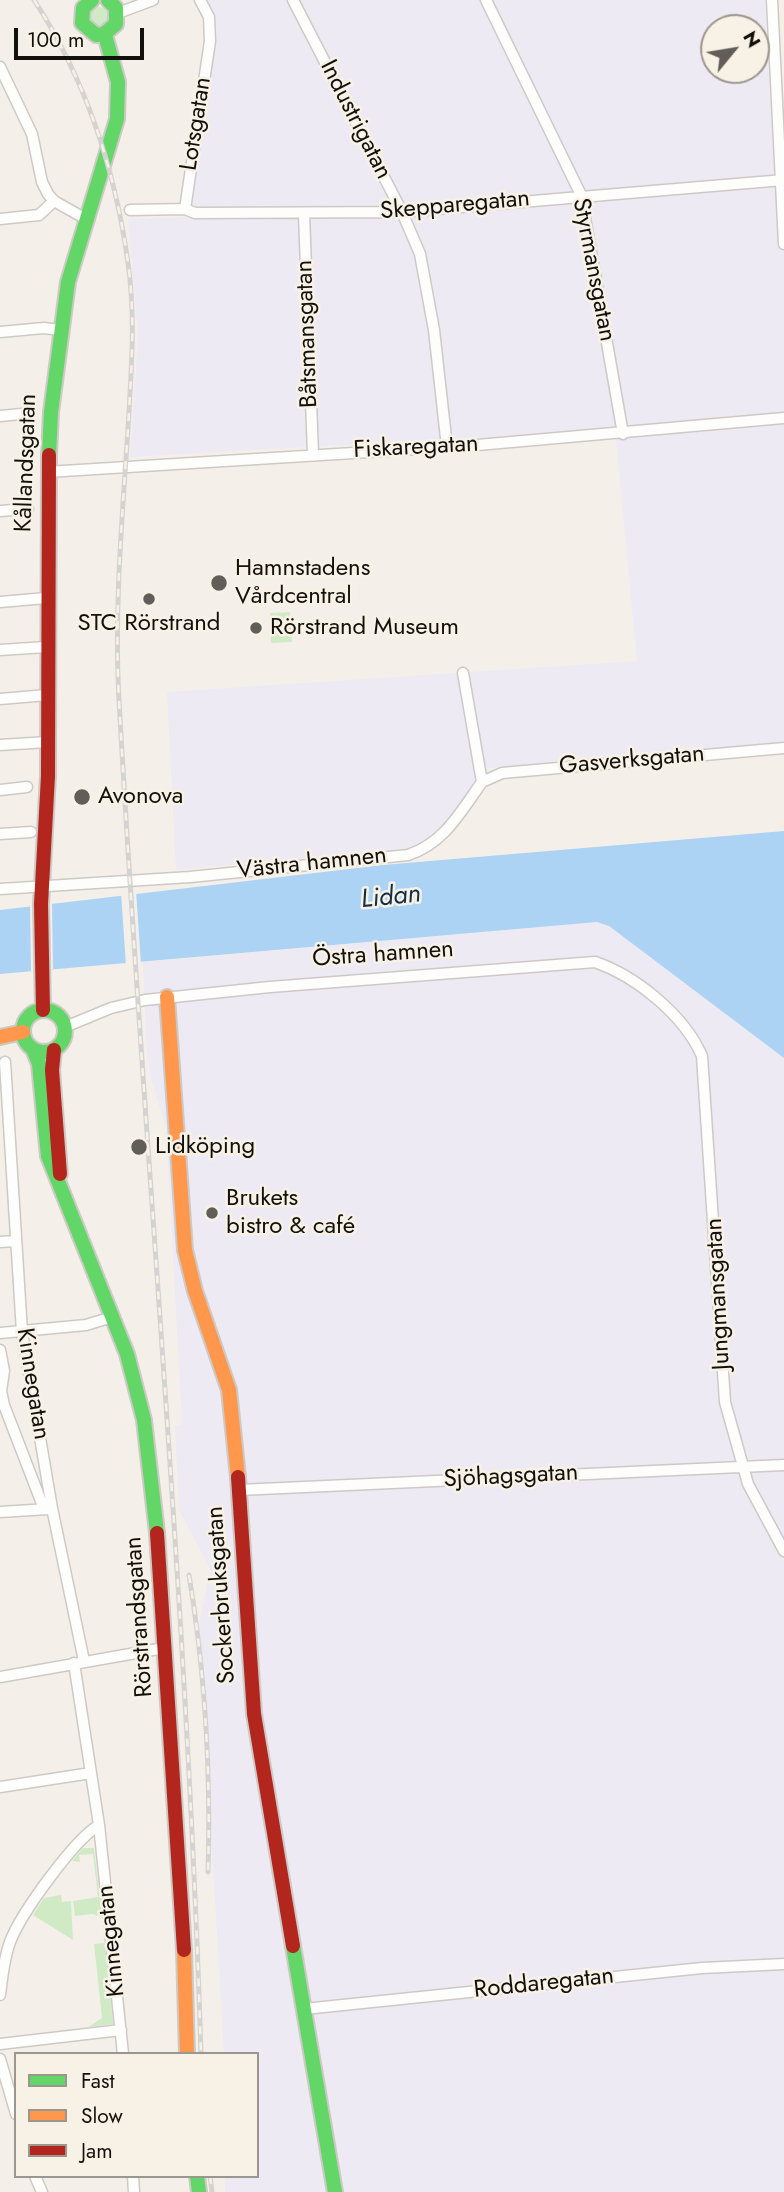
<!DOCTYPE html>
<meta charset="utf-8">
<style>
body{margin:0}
#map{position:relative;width:784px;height:2192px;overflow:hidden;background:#f4f0e9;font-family:Jost,sans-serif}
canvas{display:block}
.legend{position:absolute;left:14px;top:2052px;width:245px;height:126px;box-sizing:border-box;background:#f8f1e5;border:2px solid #9c978e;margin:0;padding:9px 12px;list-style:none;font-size:21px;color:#12100c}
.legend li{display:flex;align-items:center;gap:14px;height:35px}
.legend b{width:35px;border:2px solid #9c978e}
.north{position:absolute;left:700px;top:14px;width:70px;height:70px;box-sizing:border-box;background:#f8f1e5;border:2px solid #9c978e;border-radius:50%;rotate:60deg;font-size:19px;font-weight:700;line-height:28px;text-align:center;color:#12100c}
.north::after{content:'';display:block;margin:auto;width:24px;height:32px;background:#615e59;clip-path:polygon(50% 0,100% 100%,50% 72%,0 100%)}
.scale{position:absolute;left:14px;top:28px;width:130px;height:32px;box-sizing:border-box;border:4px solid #12100c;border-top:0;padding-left:9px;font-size:21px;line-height:24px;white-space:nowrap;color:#12100c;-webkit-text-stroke:5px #f8f1e5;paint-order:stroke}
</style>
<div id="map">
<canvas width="784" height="2192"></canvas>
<ul class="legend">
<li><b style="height:9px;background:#63d668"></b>Fast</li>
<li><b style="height:9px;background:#ff974d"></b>Slow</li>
<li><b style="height:9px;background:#b3261e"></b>Jam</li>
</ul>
<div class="north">N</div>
<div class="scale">100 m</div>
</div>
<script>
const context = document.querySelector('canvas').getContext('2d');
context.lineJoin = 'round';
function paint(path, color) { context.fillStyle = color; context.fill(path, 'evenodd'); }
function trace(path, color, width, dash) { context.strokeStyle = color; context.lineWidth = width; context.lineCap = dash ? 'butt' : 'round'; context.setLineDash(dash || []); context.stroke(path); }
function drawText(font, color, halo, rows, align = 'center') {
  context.font = font + ' Jost,sans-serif'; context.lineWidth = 5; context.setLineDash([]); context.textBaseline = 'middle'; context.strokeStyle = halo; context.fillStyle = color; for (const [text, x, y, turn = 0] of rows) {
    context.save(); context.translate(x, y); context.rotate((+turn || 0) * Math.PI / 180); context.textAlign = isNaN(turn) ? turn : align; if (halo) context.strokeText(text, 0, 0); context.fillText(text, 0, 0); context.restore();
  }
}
const industrial = new Path2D(`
 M207 0H765L774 167H784V742L489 768 447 824 429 842 414 848 176 870 167 692 637 661 615 430 130 457 138 337 128 219 187 217 216 29ZM714 28H756V70H714Z
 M596 922 609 926 784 1058V2192H225V2176H257V2054H224L199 1625 210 1569 179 1510 175 1426 182 1425 166 1128 151 1079 146 1043 143 962Z`);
const green = new Path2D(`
 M89 17a10 10 0 1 1 20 0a10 10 0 1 1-20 0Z
 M290 612 292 642 271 643 270 613Z
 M83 1848H94L102 1918 93 1914 75 1916 73 1901 98 1897 93 1854 79 1855 80 1862 72 1861Z
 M61 1895 62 1902 71 1901 73 1940 33 1915 44 1898Z
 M105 1943 113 2024 88 2027 102 2018 94 1944Z
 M296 2015 300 2016 332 2192H326Z`);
const water = new Path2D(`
 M784 831V1058L609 926 597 922 0 974V910L383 865Z`);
const pier = new Path2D(`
 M136 890 141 965 126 966 121 892Z
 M52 903 53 969 31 971 30 905Z`);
const street = new Path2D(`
 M293 0 402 212 420 254 434 330 447 447
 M486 0 581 195 623 434
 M772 0 784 244
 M118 13 153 0
 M0 67 32 134 42 182 48 194 54 201 86 219
 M185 209 210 41 209 17 200 0
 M130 210 185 209 195 213 402 212 784 180
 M304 214 313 454
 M0 219 39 215 54 201
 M0 332 44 328 60 330
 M0 416 21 414
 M47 472 466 446 784 418
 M0 511 28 509
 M0 602 46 598
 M0 650 46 647
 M0 699 47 695
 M0 745 48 742
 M482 782 502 773 784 748
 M0 790 27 787
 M0 834 31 832
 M0 889 190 877 408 855C444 843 460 813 482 782L463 673
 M65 1027 111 1008 145 1000 270 987 595 962C636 976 684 1015 702 1056L725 1402 748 1484 784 1551
 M5 1062 22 1332 52 1508 84 1661
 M0 1242 16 1241
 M0 1333 86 1325 112 1317
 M0 1350 4 1371 1 1391 4 1405 44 1509
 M239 1490 784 1465
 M0 1512 48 1509
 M74 1663 99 1825 123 2054
 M0 1677 164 1648
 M0 1787 91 1773
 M0 1995C2 1978 4 1958 10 1942 21 1913 74 1840 99 1825
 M304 2009 702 1968 784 1964
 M0 2044 121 2030
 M0 2059 16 2114
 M35 2176 42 2192
 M133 2176 134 2192`);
const fast = new Path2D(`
 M92 0 83 8 82 23 96 35 104 34 116 24V8L108 0
 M49 455 51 412 68 282 117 119 118 82 105 35
 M23 1031a21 21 0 1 1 42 0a21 21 0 1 1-42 0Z
 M33 1049 39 1064 48 1156 127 1354 144 1420 157 1533
 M293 1946 335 2192
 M197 2176 199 2192`);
const slow = new Path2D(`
 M167 997 185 1250 195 1291 229 1390 238 1477
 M0 1037 23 1032
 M184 1950 187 2054`);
const jam = new Path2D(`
 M43 1010 41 904 48 776 49 455
 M54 1050 52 1070 60 1174
 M238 1477 254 1714 293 1946
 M157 1533 184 1950`);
const rail = new Path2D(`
 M34 0C86 80 115 169 128 263 136 319 131 373 128 429 122 520 114 610 119 700 144 1151 187 1602 201 2054
 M189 1575C205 1672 211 1773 208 1872
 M210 2176 212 2192`);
const markers = [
 [219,583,9,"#615e59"],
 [149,599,7,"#615e59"],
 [256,628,7,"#615e59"],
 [82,797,9,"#615e59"],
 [139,1147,9,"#615e59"],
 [212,1213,7,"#615e59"]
];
const streetNames = [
 ["Industrigatan",355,120,63],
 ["Lotsgatan",197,124,-81],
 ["Skepparegatan",455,206,-5],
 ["Styrmansgatan",593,270,79],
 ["Båtsmansgatan",308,334,-92],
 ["Fiskaregatan",416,448,-3],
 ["Kållandsgatan",27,463,-88],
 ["Gasverksgatan",632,761,-5],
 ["Västra hamnen",312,864,-6],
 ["Östra hamnen",383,955,-4],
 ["Jungmansgatan",719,1294,-93],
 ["Kinnegatan",32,1384,81],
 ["Sjöhagsgatan",511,1477,-3],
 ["Sockerbruksgatan",222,1595,-94],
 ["Rörstrandsgatan",140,1617,-94],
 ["Kinnegatan",112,1941,-96],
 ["Roddaregatan",544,1984,-6]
];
const poiNames = [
 ["Hamnstadens",235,569],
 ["Vårdcentral",235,597],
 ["STC Rörstrand",149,624,"center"],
 ["Rörstrand Museum",270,628],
 ["Avonova",98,797],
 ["Lidköping",155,1147],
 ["Brukets",226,1199],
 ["bistro & café",226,1227]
];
const waterNames = [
 ["Lidan",391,898,-6]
];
paint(industrial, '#edeaf3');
paint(green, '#d0eac6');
paint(water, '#acd3f4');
paint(pier, '#f4f0e9');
trace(street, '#cdcac5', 13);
trace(fast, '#cdcac5', 18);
trace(slow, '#cdcac5', 18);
trace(jam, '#cdcac5', 18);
trace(street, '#fdfdfc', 10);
trace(fast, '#63d668', 14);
trace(slow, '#ff974d', 14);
trace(jam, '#b3261e', 14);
trace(rail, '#d4d3d1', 5);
trace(rail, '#f8f1e5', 2.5, [8]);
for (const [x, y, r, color] of markers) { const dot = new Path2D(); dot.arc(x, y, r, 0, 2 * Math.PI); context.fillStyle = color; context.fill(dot); trace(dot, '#f8f1e5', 2.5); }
drawText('24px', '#12100c', '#f8f1e5', streetNames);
drawText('24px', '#12100c', '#f8f1e5', poiNames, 'left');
drawText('italic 26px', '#102f48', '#f8f1e5', waterNames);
</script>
